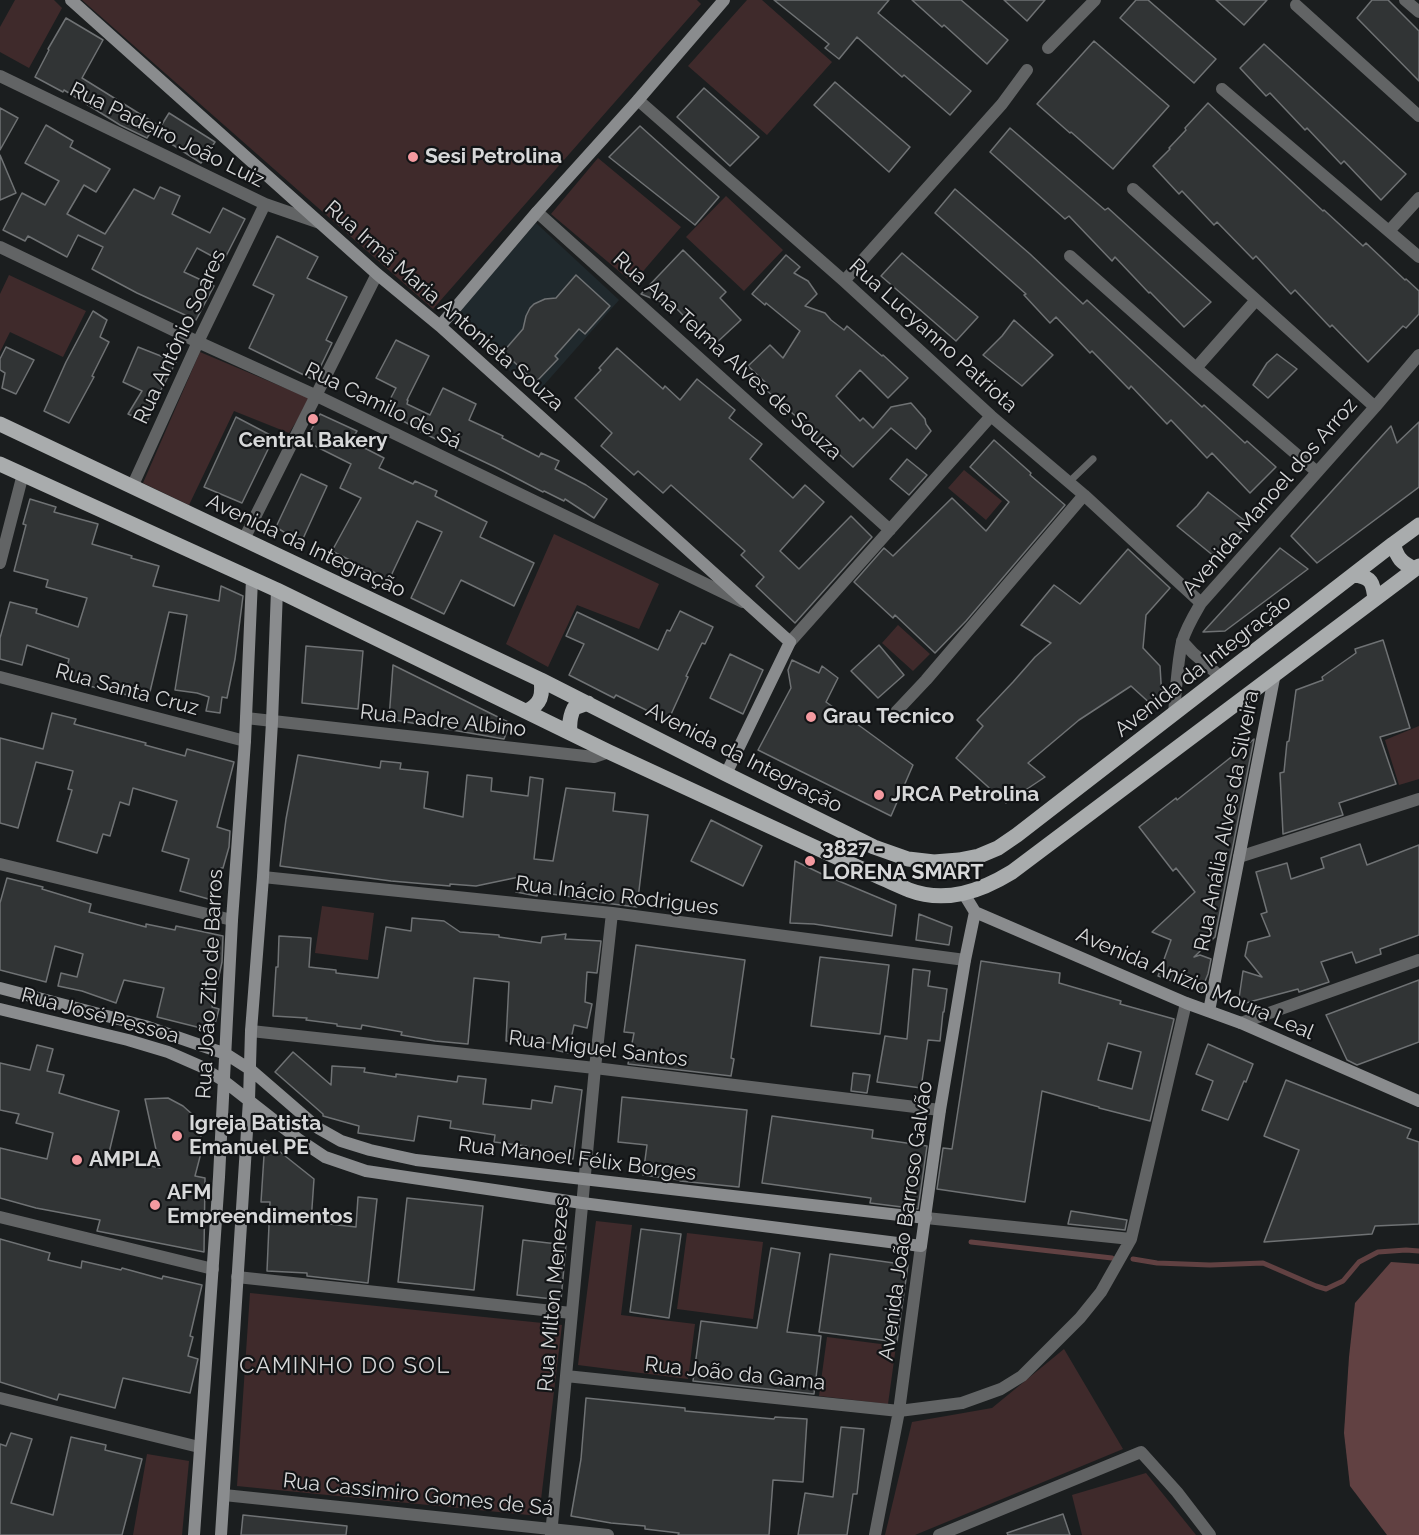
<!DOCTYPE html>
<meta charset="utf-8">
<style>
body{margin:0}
canvas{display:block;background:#1b1e1f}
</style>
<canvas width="1419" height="1535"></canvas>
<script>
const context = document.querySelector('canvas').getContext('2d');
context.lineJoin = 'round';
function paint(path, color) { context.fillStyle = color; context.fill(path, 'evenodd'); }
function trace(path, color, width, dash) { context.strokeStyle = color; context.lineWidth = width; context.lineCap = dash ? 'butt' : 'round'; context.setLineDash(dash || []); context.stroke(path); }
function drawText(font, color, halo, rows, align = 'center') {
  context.font = font + ' Raleway,sans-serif'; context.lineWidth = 4.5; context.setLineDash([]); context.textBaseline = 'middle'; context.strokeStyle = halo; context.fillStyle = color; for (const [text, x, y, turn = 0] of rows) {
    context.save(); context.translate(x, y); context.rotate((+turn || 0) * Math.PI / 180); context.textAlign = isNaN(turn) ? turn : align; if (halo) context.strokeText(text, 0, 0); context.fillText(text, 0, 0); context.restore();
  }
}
const built = new Path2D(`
 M536 223 619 300 536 394 452 320Z`);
const green = new Path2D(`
 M15 0H54L62 8 29 68 0 52V27Z
 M82 0H697L701 4 433 309Z
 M747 0H762L832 62 767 135 688 66Z
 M598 158 681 227 633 283 551 214Z
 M726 196 783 250 744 291 686 237Z
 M9 275 86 311 63 357 10 332 0 352V294Z
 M200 352 311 399 289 433 234 411 189 505 143 483Z
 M964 470 1002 501 986 520 948 488Z
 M554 534 659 584 639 629 577 605 548 667 506 644Z
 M898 625 930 654 913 671 882 643Z
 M1419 726V779L1399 785 1385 740Z
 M322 906 374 913 368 960 315 953Z
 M596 1221 632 1225 621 1315 695 1324 688 1379 578 1365Z
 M687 1233 763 1242 753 1319 677 1309Z
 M250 1293 562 1325 539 1516 237 1486Z
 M827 1337 896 1346 888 1404 819 1396Z
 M1064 1349 1123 1449 915 1535H885L912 1422 992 1408Z
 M147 1454 189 1461 182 1535H133Z
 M1146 1473 1196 1535H1082L1072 1495Z`);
const water = new Path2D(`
 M1391 1262 1419 1264V1535H1387L1350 1486 1344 1433 1349 1357 1355 1303Z`);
const stream = new Path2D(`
 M971 1242 1112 1258
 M1133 1259 1157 1263 1210 1265 1263 1263 1316 1286 1326 1289 1343 1281 1359 1262 1378 1252 1406 1250 1419 1251`);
const building = new Path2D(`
 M774 0H889L878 13 971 91 950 115 904 75 902 77 857 37 839 59 825 48 829 44Z
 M912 0H961L1008 40 987 64 944 25 942 27Z
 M1004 0H1045L1027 21Z
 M1136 0H1148L1216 59 1194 83 1120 18Z
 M1216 0H1267L1244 25Z
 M1372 0H1388L1419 31V81L1357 18Z
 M66 18 103 40 82 78 156 124 147 138 120 125 64 90 63 92 35 77 49 50 48 49Z
 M1094 41 1169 106 1113 169 1071 132 1070 133 1037 104Z
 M1264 44 1406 174 1381 200 1344 161 1341 164 1307 128 1305 130 1270 93 1266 96 1240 68Z
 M835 82 910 147 889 172 814 105Z
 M704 88 759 137 730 166 677 117Z
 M1208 103 1323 211 1324 210 1363 246 1366 243 1405 280 1406 279 1419 291V314L1406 328 1403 326 1368 362 1332 325 1330 327 1295 290 1291 294 1256 256 1253 259 1217 222 1214 225 1182 191 1179 194 1153 166 1170 149 1169 148 1186 130 1185 128Z
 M0 108 18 118 0 150Z
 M169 113 215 142 201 163 156 134Z
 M46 125 73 141 70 147 110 169 96 192 84 185 67 214 105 234 134 189 154 199 160 187 180 196 172 214 210 233 223 208 245 219 223 262 197 248 184 272 214 286 196 320 137 293 92 269 103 247 78 235 67 257 28 236 25 241 3 230 22 193 45 205 59 181 25 163Z
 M640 126 719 197 695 225 609 157Z
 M1010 128 1105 210 1108 208 1211 302 1184 327 1150 292 1149 293 1115 257 1112 261 1069 216 1065 219 990 152Z
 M0 155 16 193 0 200Z
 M955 189 1030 254 1083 304 1087 300 1202 407 1204 405 1245 443 1247 441 1276 467 1250 493 1212 453 1207 458 1171 420 1167 424 1131 386 1129 389 1092 351 1090 353 1056 317 1050 323 1024 295 1026 294 935 213Z
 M277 236 318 257 307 278 347 297 326 340 332 343 314 380 249 348 274 295 253 285Z
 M683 250 726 292 720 298 741 320 713 346 676 308 641 294Z
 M902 253 978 317 956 341 881 276Z
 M786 255 800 267 794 273 808 281 817 294 805 306 825 313 831 320 844 330 847 326 882 356 883 355 908 378 888 398 860 370 836 396 860 421 863 418 873 428 891 407 911 403 925 419 926 424 931 431 916 449 891 428 853 467 830 446 825 451 807 432 810 429 764 388 767 384 748 366 770 345 783 358 800 331 766 303 765 305 752 294Z
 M576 275 610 306 585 334 579 329 555 356 558 359 536 382 503 352 523 329 526 316 530 308 534 304 545 299 556 298Z
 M93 311 107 320 100 337 109 342 92 376 94 377 69 423 44 411 66 362Z
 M1014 320 1053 355 1022 386 983 355 1002 336Z
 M396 340 429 356 407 400H408L407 404 430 415 443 388 476 404 469 420 503 436 502 438 539 457 541 453 559 461 555 469 586 485 607 499 594 518 565 499 564 501 544 491 543 492 495 467 419 431 420 430 384 411 396 388 376 378Z
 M6 347 34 360 16 394 2 388 5 373 0 370V359Z
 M138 347 176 362 156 399 147 422 128 414 142 391 123 382Z
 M617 348 663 389 665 386 680 400 697 379 735 410 729 418 762 444 750 459 793 498 805 485 824 502 780 551 799 569 851 516 872 537 795 623 756 586 764 577 741 555 745 551 671 485 663 493 638 471 634 475 601 446 612 433 575 398 601 370 599 368Z
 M1277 354 1297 369 1268 398 1253 385 1267 363Z
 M320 414 357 431 351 441 384 458 379 468 413 484 415 481 437 491 435 496 487 522 480 537 534 563 514 606 461 580 444 614 411 598 442 532 417 521 389 580 332 551 361 498 340 488 351 464 305 441Z
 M236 417 274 437 242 503 204 487Z
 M1419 422V487L1317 563 1291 536 1391 426 1397 443Z
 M994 440 1031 473 1030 475 1065 505 966 621 935 653 895 615 893 618 854 582 884 548 893 556 952 498 986 531 1009 502 970 467Z
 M907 459 927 475 909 495 890 479Z
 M301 474 327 486 301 543 276 527Z
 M1208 492 1249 524 1215 557 1177 526 1197 506Z
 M30 499 56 507 54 512 98 524 92 544 132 556 131 558 159 566 153 586 219 601 221 586 243 596 235 659 227 698 222 697 220 713 206 711 209 697 197 693 175 690 187 615 169 612 148 700 64 680 69 659 27 645 22 665 0 659V638L10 602 37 609 36 613 78 627 87 598 46 587 48 580 14 571 26 525 23 524Z
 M1280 548 1308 569 1225 631 1203 632Z
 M1128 549 1170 588 1146 615 1143 648 1160 666 1162 699 1153 706 1131 686 1079 720 1028 763 1045 777 1006 803 956 758 983 726 977 720 1013 682 1035 657 1051 643 1021 625 1054 585 1080 604Z
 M680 611 713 627 705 644 702 643 686 676 688 677 668 721 616 695 614 698 569 675 584 644 566 636 577 612 658 650 667 630 670 631Z
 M1383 640 1410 728 1380 737 1396 784 1339 803 1343 815 1283 834 1280 773 1284 772 1287 742 1289 741 1296 690 1323 680 1322 677 1356 653 1355 649Z
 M879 645 904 675 878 698 851 671Z
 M306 646 363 651 358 709 302 703Z
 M730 654 763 670 743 714 710 698Z
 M792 660 819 673 822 666 838 678 826 702 864 729 913 765 891 816 758 750 791 688 788 670Z
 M393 665 510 723 504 739 389 719Z
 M52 713 76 719 74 724 146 743 145 745 185 756 187 749 234 762 217 827 230 831 229 847 223 868H221L212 900 180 891 189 859 162 851 177 801 133 788 129 805 120 802 110 836 103 834 97 853 57 841 72 790 68 789 73 771 36 762 18 828 0 823V738L43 749Z
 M1254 739 1215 937 1194 957 1200 955 1211 959 1208 974 1201 991 1158 976 1171 940 1152 932 1195 892 1176 868 1173 871 1139 827 1176 798 1177 800Z
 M298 755 380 768 381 761 401 763 400 769 428 772 424 808 463 817 467 775 492 778 491 791 528 796 530 777 543 779 534 859 553 861 566 788 615 793 613 811 648 815 637 907 572 899V897L538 892 537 896 516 892 519 877 476 886 450 884V886L391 881 280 866 286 819Z
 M711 820 762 846 743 886 691 861Z
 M1360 844 1367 865 1419 845V935L1380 949 1381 954 1356 963 1352 952 1321 962 1329 982 1299 992 1298 989 1238 1005 1243 971 1262 977 1245 956 1248 942 1270 936 1261 914 1267 912 1256 872 1287 863 1291 879 1324 868 1321 858Z
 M795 861 822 874 896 905 892 936 814 924 790 923Z
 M7 878 43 887 42 889 91 904 89 912 146 927V924L175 930 176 926 223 936 222 962 212 1007 219 1009 213 1031 157 1017 164 988 124 980 116 1003 82 991 58 986 61 973 77 977 83 954 55 946 46 982 0 970V903Z
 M919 914 952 927 949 945 916 940Z
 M412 918 444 921 460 932 499 935V937L541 943 542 937 566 934 565 939 601 941 597 973 587 972 585 1002 592 1004 587 1028 574 1025 568 1053 551 1049 552 1043 506 1041 509 982 474 978 468 1044 435 1041 401 1035 402 1032 362 1025 361 1029 337 1026V1024L306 1020 307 1018 273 1016 276 967H278L279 936 311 938 309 967 336 970V973L378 978 386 927 411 931Z
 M636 945 745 960 731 1058 734 1059 731 1076 628 1064 634 1033 624 1032Z
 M820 957 889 965 880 1034 811 1026Z
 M981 961 1060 973 1059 983 1121 1001 1120 1004 1174 1019 1150 1121 1099 1108V1107L1042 1091 1025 1202 937 1189 943 1148 952 1149ZM1108 1043 1141 1052 1132 1089 1098 1080Z
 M913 969 930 971 928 986 947 989 944 1012H943L940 1041 928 1040 921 1088 877 1082 885 1036 907 1039Z
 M1419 980V1042L1357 1065 1347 1060 1326 1015Z
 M1208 1044 1253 1064 1246 1082 1244 1081 1228 1120 1202 1110 1213 1081 1196 1074Z
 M37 1045 53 1049 47 1071 64 1075 59 1093 119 1111 108 1157 160 1168 145 1099 168 1098 183 1106 192 1114 200 1128 202 1149 195 1176 205 1178 204 1252 97 1231 100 1220 36 1208 0 1198V1148L47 1159 53 1133 16 1123 19 1114 0 1110V1063L30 1070Z
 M293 1052 331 1085 332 1066 365 1068 364 1072 396 1077V1074L457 1082 458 1076 486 1079 483 1104 531 1109 532 1100 552 1103 555 1086 582 1090 573 1159 525 1153 526 1146 494 1142 495 1135 450 1128 451 1121 418 1116 414 1141 358 1133 359 1126 323 1116V1114L275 1072Z
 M853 1073 870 1075 867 1093 851 1091Z
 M1286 1080 1411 1129 1407 1138 1419 1142V1224L1375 1226 1372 1234 1264 1242 1299 1150 1264 1136Z
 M622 1097 747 1110 739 1187 680 1181V1180L643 1175 647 1145 618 1142Z
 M772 1116 873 1130 872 1138 927 1146 918 1209 870 1203 871 1198 762 1183Z
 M265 1140 314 1179 311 1222 356 1227 358 1197 377 1199 368 1283 307 1276V1273L267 1271 270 1202H261Z
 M407 1198 483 1206 474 1290 398 1282Z
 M1071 1211 1127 1220 1125 1230 1068 1224Z
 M641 1229 681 1234 669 1318 630 1312Z
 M0 1239 50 1253 48 1260 81 1268 82 1261 121 1270 122 1268 162 1279 163 1276 202 1285 190 1336 193 1337 188 1356 198 1359 190 1393 123 1378 115 1408 59 1394 57 1400 0 1382Z
 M523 1240 566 1245 561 1300 517 1295Z
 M771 1248 800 1253 787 1332 821 1336 814 1394 693 1381 701 1321 757 1328Z
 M830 1254 908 1265 897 1342 819 1332Z
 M586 1398 685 1408V1411L774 1419 775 1417 807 1419 803 1482 773 1480 769 1535H678L679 1533 645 1529V1526L611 1523 571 1516 581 1459Z
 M841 1427 864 1429 857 1494H853L847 1535H798L805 1493 833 1497Z
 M11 1433 32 1439 11 1503 53 1515 71 1437 106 1445 105 1450 142 1459 122 1535H0V1444L6 1446Z
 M1063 1514 1070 1535H1008L1007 1533Z
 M243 1515 347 1526 346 1535H241Z`);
const lane = new Path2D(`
 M1069 482 1093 459`);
const street = new Path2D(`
 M1405 0 1419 12
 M1296 5 1419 116
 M1048 48 1095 0
 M0 76 265 204 320 223
 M1222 89 1419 257
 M638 100 844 281 991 416 1084 495 1201 603
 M1133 189 1375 407
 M537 212 890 530
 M1389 231 1419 198
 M0 247 198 342 317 396 743 602
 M1070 256 1196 368 1317 472
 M844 281 1002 104 1027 70
 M1196 368 1256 300
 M132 487 198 342 265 204
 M244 539 377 274
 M0 563 23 474
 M1182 641 1193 653 1222 678
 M790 642 991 416
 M0 677 245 741
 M1174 714C1176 690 1177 665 1182 642 1186 628 1194 615 1201 603L1375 407 1419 355
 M893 715 926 680 1084 495
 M246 718 594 757 609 752
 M1239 857 1419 799
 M0 864 232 920
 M263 877 612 913 965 960
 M1241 1023 1419 960
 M251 1031 595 1068 940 1110
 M0 1217 213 1269
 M926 1218 1131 1239
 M237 1277 571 1313
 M566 1376 899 1411 962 1403 1001 1389 1022 1376 1080 1318 1101 1292 1131 1239 1186 1003
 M0 1398 199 1447
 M224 1495 608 1535
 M551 1535 595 1068 612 913
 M875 1535 899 1411 921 1246
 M939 1535 1141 1452 1177 1492 1210 1535`);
const secondary = new Path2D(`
 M71 0 377 274 440 326 790 642 726 774
 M440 326 537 212 638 100 724 0
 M964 894 975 912 1186 1003 1241 1023 1419 1101
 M0 988 145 1026 226 1054 251 1070 318 1128 341 1141 370 1150 416 1160 926 1218
 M0 1009 128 1040 168 1052 200 1066 224 1081 298 1139 325 1157 366 1171 582 1203 921 1246 940 1110 965 960 975 912
 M1209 1011 1275 673
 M194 1535 219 1177 232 920 245 741 252 579
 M221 1535 249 1100 251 1031 263 877 272 722 277 590`);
const primary = new Path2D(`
 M0 424 541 680 726 774 874 847 908 859 934 862 959 860 979 856 998 848 1017 835 1393 544 1419 525
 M0 464 277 590 609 752 875 875C886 880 898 885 909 890 946 904 981 891 1012 872L1419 566
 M1393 544C1398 559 1401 562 1414 569
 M1354 575C1372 577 1373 583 1375 599
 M527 711C541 704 543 695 541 680
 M570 732C569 723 570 716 574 708L588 703`);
const markers = [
 [413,157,6,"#f49aa0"],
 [313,419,6,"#f49aa0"],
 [811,717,6,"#f49aa0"],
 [879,795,6,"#f49aa0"],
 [810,861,6,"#f49aa0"],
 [177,1136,6,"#f49aa0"],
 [77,1160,6,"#f49aa0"],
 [155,1205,6,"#f49aa0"]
];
const streetNames = [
 ["Rua Padeiro João Luiz",167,135,26],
 ["Rua Irmã Maria Antonieta Souza",444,306,41],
 ["Rua Lucyanno Patriota",933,336,42],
 ["Rua Antônio Soares",180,337,-65],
 ["Rua Ana Telma Alves de Souza",727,356,42],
 ["Rua Camilo de Sá",383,406,26],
 ["Avenida Manoel dos Arroz",1270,497,-49],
 ["Avenida da Integração",306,546,25],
 ["Avenida da Integração",1203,666,-38],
 ["Rua Santa Cruz",127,690,15],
 ["Rua Padre Albino",443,721,6],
 ["Avenida da Integração",744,758,27],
 ["Rua Anália Alves da Silveira",1227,821,-79],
 ["Rua Inácio Rodrigues",617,896,7],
 ["Rua João Zito de Barros",210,984,-87],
 ["Avenida Anízio Moura Leal",1195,984,23],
 ["Rua José Pessoa",100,1016,15],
 ["Rua Miguel Santos",598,1049,7],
 ["Rua Manoel Félix Borges",577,1159,7],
 ["Avenida João Barroso Galvão",906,1221,-82],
 ["Rua Milton Menezes",554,1294,-85],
 ["Rua João da Gama",735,1374,6],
 ["Rua Cassimiro Gomes de Sá",418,1495,6]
];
const poiNames = [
 ["Sesi Petrolina",425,157],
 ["Central Bakery",313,441,"center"],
 ["Grau Tecnico",823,717],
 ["JRCA Petrolina",891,795],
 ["3827 -",822,849],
 ["LORENA SMART",822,873],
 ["Igreja Batista",189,1124],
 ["Emanuel PE",189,1148],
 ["AMPLA",89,1160],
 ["AFM",167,1193],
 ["Empreendimentos",167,1217]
];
const neighbourhoodNames = [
 ["CAMINHO DO SOL",345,1366]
];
paint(built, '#20292d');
paint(green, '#3f2a2b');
paint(water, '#614142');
trace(stream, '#614142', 5);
paint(building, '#313435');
trace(building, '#6f7274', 1.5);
trace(lane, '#626465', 7);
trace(street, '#626465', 12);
trace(secondary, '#8a8c8e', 12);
trace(primary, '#a9acad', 15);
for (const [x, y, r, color] of markers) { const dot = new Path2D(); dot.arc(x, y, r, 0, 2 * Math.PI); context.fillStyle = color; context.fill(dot); trace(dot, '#121416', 2); }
drawText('21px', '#d7d8d9', '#121416', streetNames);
drawText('bold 21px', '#d7d8d9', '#121416', poiNames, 'left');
context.letterSpacing = '1.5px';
drawText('22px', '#d7d8d9', '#121416', neighbourhoodNames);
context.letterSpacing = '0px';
</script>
